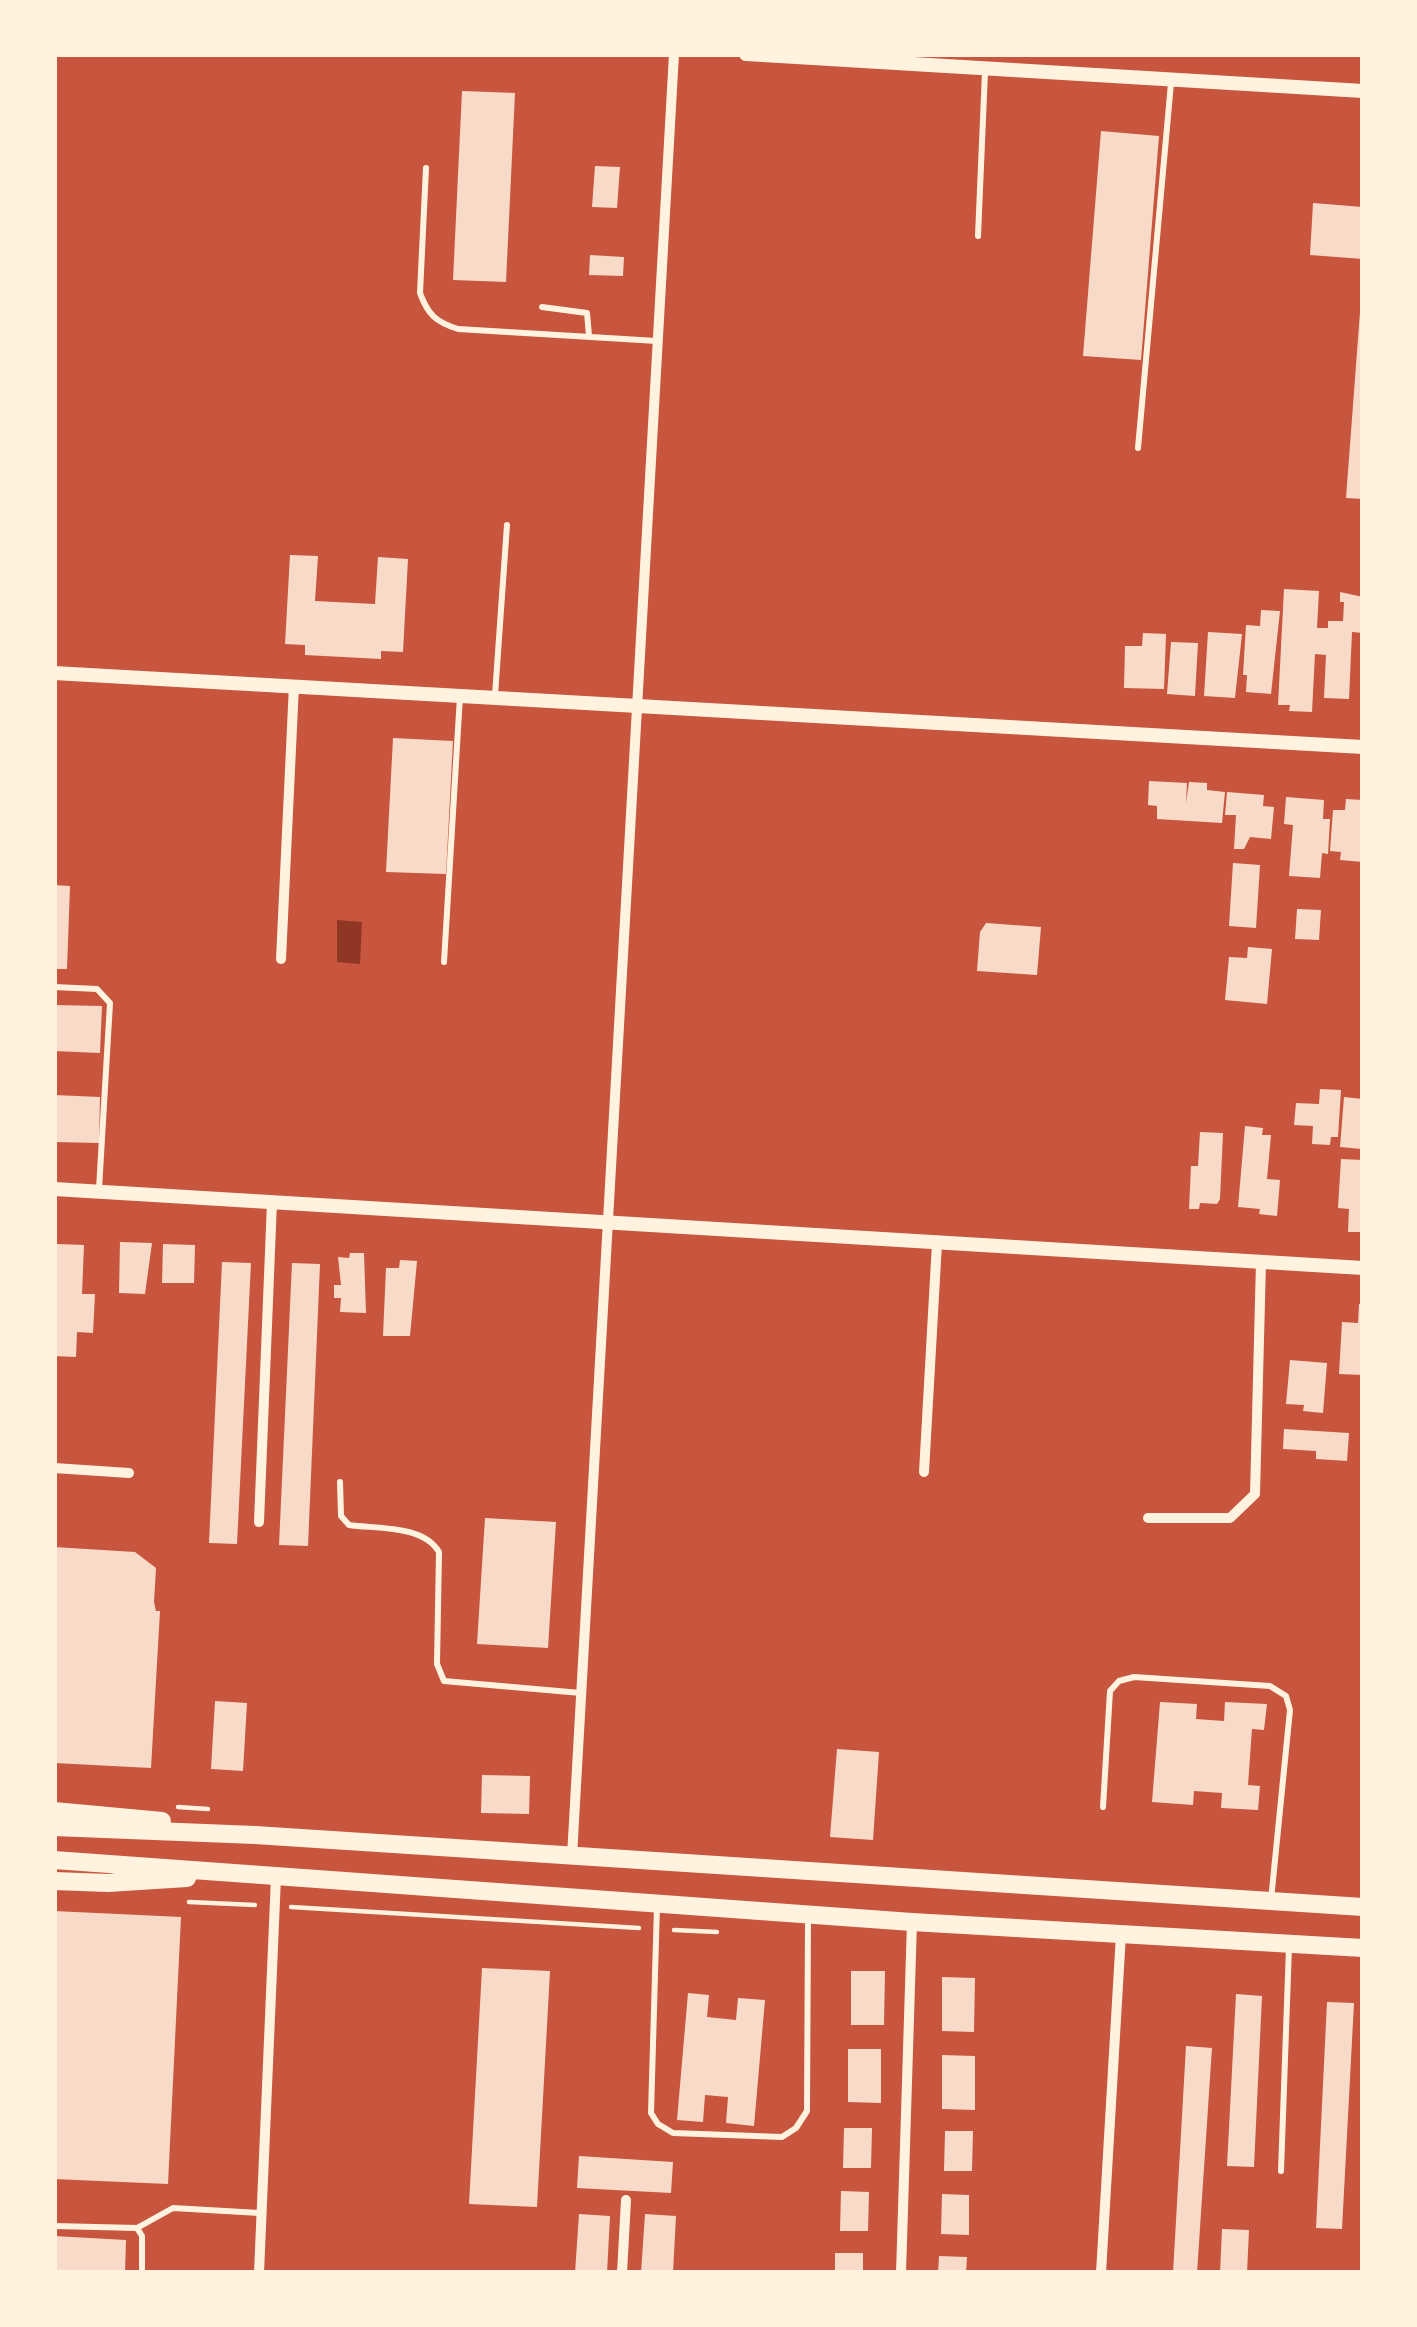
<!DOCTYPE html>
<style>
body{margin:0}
#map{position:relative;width:1417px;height:2327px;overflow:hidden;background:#c8553d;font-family:"PT Sans",sans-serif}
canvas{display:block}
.frame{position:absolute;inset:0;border:57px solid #fff3e0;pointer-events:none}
</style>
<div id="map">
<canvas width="1417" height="2327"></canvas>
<div class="frame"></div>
</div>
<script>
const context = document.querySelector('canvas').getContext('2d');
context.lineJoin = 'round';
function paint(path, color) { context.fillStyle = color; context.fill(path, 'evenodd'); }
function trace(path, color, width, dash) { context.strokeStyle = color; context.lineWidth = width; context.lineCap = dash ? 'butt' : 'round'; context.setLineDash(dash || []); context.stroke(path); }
const water = new Path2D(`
 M337 920 362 922 360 964 337 962Z`);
const building = new Path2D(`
 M462 91 515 93 506 282 453 280Z
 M1101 131 1159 136 1141 360 1083 356Z
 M595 166 620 167 617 208 592 207Z
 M1313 203 1363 207V259L1310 255Z
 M590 255 624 257 623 276 589 275Z
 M1360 312 1363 313V499L1346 498Z
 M290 555 318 556 315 601 375 604 378 557 408 559 403 652 381 651V659L305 655V645L285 644Z
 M1284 589 1319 591 1317 628H1328V621H1343L1344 602H1340V592L1363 597V633L1352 632 1349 699 1324 698 1326 655 1315 654 1312 712 1289 711 1290 705H1278Z
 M1261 610 1280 611 1271 694 1246 692 1247 675H1243L1246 625 1260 626Z
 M1208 632 1242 634 1235 698 1204 696Z
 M1143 633 1166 634 1164 689 1124 688 1125 646H1142Z
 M1171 642 1198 643 1195 696 1167 694Z
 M393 738 453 741 446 874 386 872Z
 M1149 781 1187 783 1186 803 1189 782 1207 783V790L1225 792 1222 823 1157 819V806L1148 805Z
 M1227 792 1264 795 1263 806 1274 807 1271 839 1250 837 1244 849H1234L1236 815H1225Z
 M1286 797 1324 800 1323 819H1330L1328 854 1322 853 1320 878 1289 876 1293 825 1284 824Z
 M1346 799 1363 800V862L1340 860 1341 852 1330 851 1333 810H1345Z
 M1233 863 1260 865 1256 928 1229 926Z
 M54 885 70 886 67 969H54Z
 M1297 909 1321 910 1319 940 1295 939Z
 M986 923 1041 927 1037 975 977 971 980 932Z
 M1248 947 1272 949 1267 1004 1225 1000 1229 957 1247 958Z
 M54 1005 102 1006 100 1053 54 1051Z
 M1320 1089 1341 1090 1338 1137H1331L1330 1145 1312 1144 1313 1126 1294 1125 1296 1103 1319 1104Z
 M54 1095 100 1097 99 1143 54 1142Z
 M1344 1097 1363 1099 1362 1149 1340 1147Z
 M1245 1126 1263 1128 1262 1135H1271L1267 1179 1280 1180 1277 1216 1259 1214 1260 1209 1238 1207Z
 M1200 1132 1223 1133 1220 1199 1217 1204 1200 1203 1199 1209H1189L1191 1166H1198Z
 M1341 1159 1363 1160V1232H1348L1349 1209 1338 1208Z
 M120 1242 152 1243 145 1294 119 1293Z
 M57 1244 84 1245 82 1294H95L93 1333 77 1332 76 1357 54 1356Z
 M163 1244 195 1245 194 1283H162Z
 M350 1253H364L366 1313 340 1312 341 1298H334V1285H341L338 1257 349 1258Z
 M400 1260 417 1261 410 1336H383L386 1268H399Z
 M222 1262 251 1263 237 1544 209 1543Z
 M292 1263 320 1264 308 1546 279 1545Z
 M1359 1304H1363V1375L1339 1374 1342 1322 1358 1323Z
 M1290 1360 1327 1363 1323 1413 1303 1411 1304 1405 1286 1404Z
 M1284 1429 1349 1433 1347 1461 1316 1459V1451L1283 1449Z
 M485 1518 556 1522 548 1648 477 1644Z
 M54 1547 135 1552 156 1568 154 1602 156 1611H160L151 1768 54 1763Z
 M215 1701 247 1703 243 1771 211 1769Z
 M1160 1702 1197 1704 1196 1719 1224 1721 1225 1702 1267 1704 1264 1730 1252 1729 1248 1785 1260 1786 1258 1810 1221 1808 1222 1793 1194 1791 1193 1805 1152 1802Z
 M837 1749 879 1752 873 1840 830 1837Z
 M482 1775 530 1776 529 1814 481 1813Z
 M54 1911 181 1917 168 2184 54 2179Z
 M482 1968 550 1971 537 2207 469 2204Z
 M851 1971H885L884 2025H851Z
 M942 1977 975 1978 974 2032 942 2031Z
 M688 1993 709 1995 707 2017 736 2020 738 1998 765 2000 754 2126 726 2123 728 2097 705 2095 703 2122 677 2120Z
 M1236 1994 1262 1996 1254 2167 1227 2166Z
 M1327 2002 1354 2003 1342 2229 1316 2228Z
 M1186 2046 1212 2048 1197 2273H1173Z
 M848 2049H881V2103L848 2102Z
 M942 2055 975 2056V2110L942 2109Z
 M844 2128H872L871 2168H843Z
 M945 2131H973L972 2171H944Z
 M579 2156 673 2162 671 2193 577 2188Z
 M841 2191 869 2192 868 2231H840Z
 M942 2194 969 2195V2235L941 2234Z
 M579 2214 610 2216 607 2273H575Z
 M645 2214 676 2216 673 2273H641Z
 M1222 2229 1249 2230 1247 2273H1220Z
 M54 2236 126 2240 125 2273H54Z
 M835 2253H863V2273H835Z
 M939 2256 967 2257 966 2273H938Z`);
const path = new Path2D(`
 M178 1807 208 1809
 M189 1902 255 1905
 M291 1907 639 1928
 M674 1930 717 1932`);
const service = new Path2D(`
 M426 168 420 293C428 315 436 322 458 329L657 341
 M978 236 985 72
 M542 307 587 313 589 336
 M1138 448 1171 83
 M495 695 507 525
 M444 962 460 696
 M54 987 97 989 110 1003 99 1189
 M340 1482 341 1516 349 1525C378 1529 423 1525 439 1552L437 1664 444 1681 581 1693
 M1103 1807 1110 1691 1119 1681 1134 1677 1270 1686 1286 1696 1290 1710 1271 1900
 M657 1906 651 2113 658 2124 673 2133 782 2137 796 2128 807 2111 808 1919
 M1281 2171 1289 1947
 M54 2226 137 2228 142 2236V2273
 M137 2228 173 2208 260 2213`);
const minor = new Path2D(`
 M281 959 294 685
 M54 1468 129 1473
 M924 1472 937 1243
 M1148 1518H1230L1255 1494 1261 1262
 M259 1522 272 1202
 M572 1856 674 54
 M259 2273 276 1877
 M622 2273 626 2200
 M901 2273 912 1922
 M1101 2273 1121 1934`);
const tertiary = new Path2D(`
 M746 54 1363 91
 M54 673 1363 747
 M54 1189 1363 1268`);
const primary = new Path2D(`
 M54 1811 162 1821
 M54 1827 255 1835 1363 1907
 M54 1860 912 1922 1363 1948
 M54 1881 108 1883 187 1878`);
paint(water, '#8f3625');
paint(building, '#f7dbc8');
trace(path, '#fff3e0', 4.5);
trace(service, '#fff3e0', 6);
trace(minor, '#fff3e0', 10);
trace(tertiary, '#fff3e0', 14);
trace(primary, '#fff3e0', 18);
</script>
